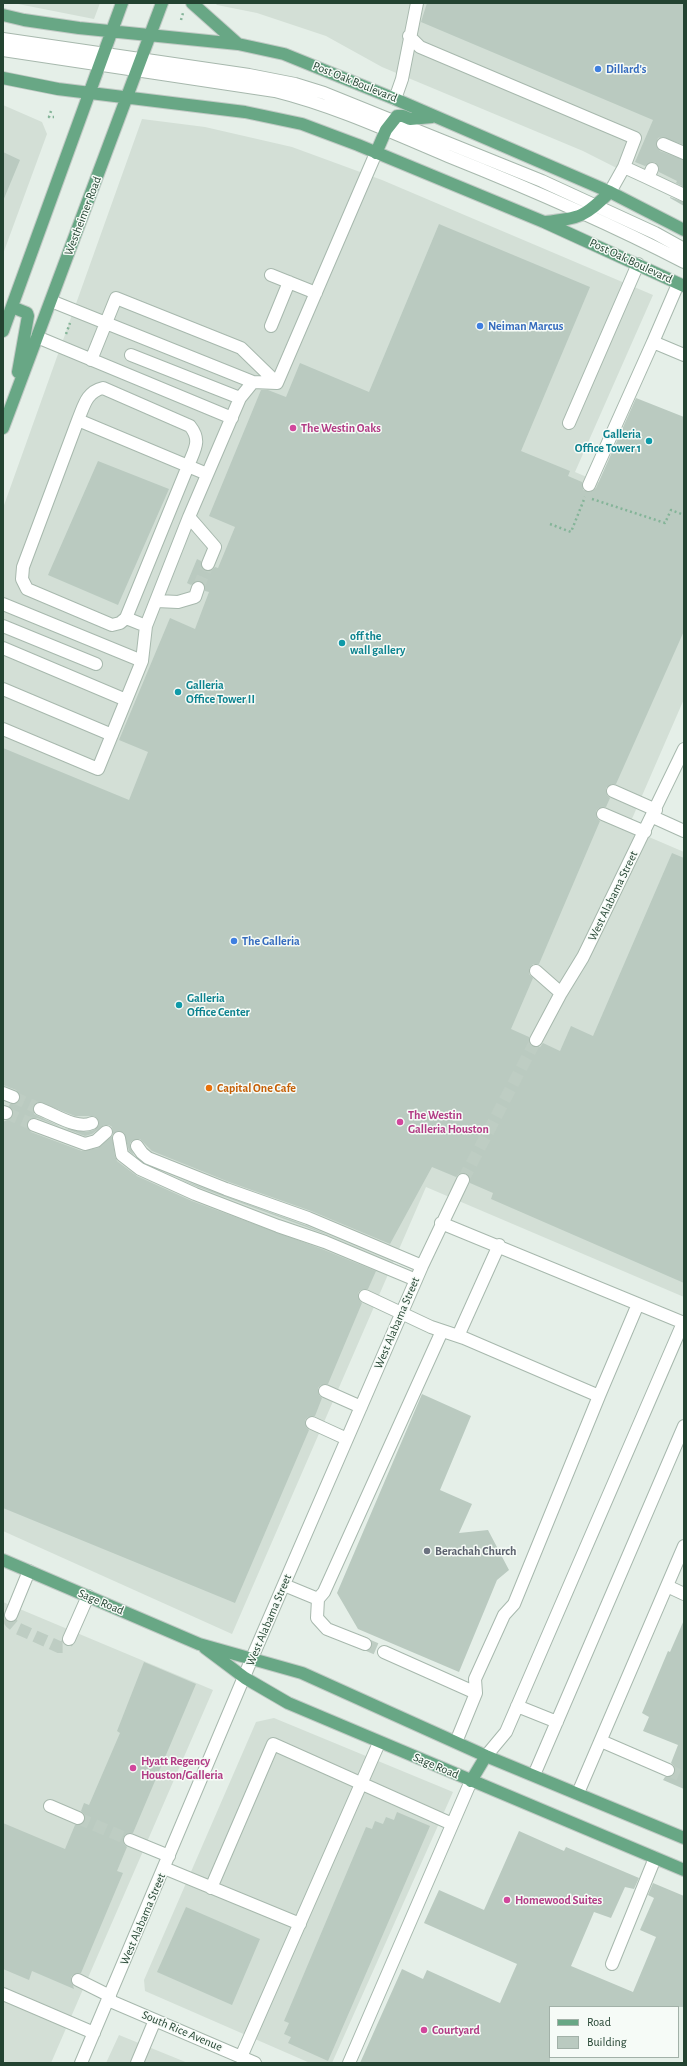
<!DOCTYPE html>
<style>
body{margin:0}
#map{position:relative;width:687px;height:2066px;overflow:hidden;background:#e5efe8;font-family:"Alegreya Sans",sans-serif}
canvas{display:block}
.frame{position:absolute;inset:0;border:4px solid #234331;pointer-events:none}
.legend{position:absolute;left:549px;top:2006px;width:130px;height:52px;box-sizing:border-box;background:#f6fbf7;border:1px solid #a2b1a8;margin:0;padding:5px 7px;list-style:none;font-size:12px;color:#234331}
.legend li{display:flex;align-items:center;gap:8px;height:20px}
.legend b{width:20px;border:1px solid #a2b1a8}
</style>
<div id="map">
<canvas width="687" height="2066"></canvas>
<div class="frame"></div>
<ul class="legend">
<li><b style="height:5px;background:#68a785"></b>Road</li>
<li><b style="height:11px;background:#bacac0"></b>Building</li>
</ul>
</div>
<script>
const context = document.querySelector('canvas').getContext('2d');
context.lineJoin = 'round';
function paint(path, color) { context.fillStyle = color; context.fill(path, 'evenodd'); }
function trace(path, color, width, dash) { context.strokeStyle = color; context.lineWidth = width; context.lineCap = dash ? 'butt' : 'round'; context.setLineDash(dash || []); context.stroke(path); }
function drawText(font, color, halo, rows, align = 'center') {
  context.font = font + ' "Alegreya Sans",sans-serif'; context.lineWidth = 3; context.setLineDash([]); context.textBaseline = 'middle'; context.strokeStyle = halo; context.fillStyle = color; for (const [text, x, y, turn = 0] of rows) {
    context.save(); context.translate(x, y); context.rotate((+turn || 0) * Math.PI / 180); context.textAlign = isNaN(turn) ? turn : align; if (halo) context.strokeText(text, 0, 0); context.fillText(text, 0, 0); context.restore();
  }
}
const built = new Path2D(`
 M13 3H100L94 19Z
 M215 3H684V202L583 151 382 67 326 36 257 13 217 5Z
 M3 105 42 122 47 134 3 254Z
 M142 119 205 127 292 147 382 180 653 295 575 472 684 519V699L628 828 684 852V1297L426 1187 232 1634 3 1531V508Z
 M3 1602 213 1690 51 2063H3Z
 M274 1718 453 1792 332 2063H310L145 1991 144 1980 256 1722Z
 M119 2035 188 2063H106Z`);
const building = new Path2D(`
 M427 3H684V145L662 137 658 138 656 144 660 151 684 160V187L676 183 677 181 659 172V168L655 162H651L645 166 635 162 653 120 421 22Z
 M3 152 20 160 3 201Z
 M670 197 684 202V206L670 198Z
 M439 224 590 287 521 451 570 471 568 476 582 482 583 490 590 492 596 488 636 398 684 417V631L616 784H612L606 788 607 795 610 798 606 807 599 808 596 811 597 818 600 821 539 964H533L529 969V974L533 978 511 1029 529 1037V1044L533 1047H540L543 1043 560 1051 571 1026 593 1036 672 853 684 858V1283L491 1199 493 1193 470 1183 469 1176 466 1173 459 1174 456 1177 432 1167 390 1244 311 1211 229 1182 152 1151 140 1139 133 1140 130 1143V1147L134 1155 129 1151 124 1133 118 1131 113 1134 112 1127 109 1125H104L92 1134 85 1136 37 1118 30 1119 27 1126 31 1132 82 1151 98 1148 112 1136 115 1156 117 1161 137 1176 192 1201 322 1249 376 1271 368 1289 361 1290 358 1293 359 1300 362 1303 328 1384 321 1385 318 1388 319 1395 322 1398 315 1416 308 1417 305 1420 306 1427 309 1430 235 1603 3 1508V1122L11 1118 13 1112 9 1106 10 1104 17 1103 20 1096 16 1090 3 1085V748L129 800 148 752 119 740 170 618 195 629 209 592 205 591V586L201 581H196L191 585 187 583 197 559 201 561 202 568 206 571 212 570 215 567 218 568 235 527 209 516 261 390H268L286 397 300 363 369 392ZM39 1102 75 1116H94L99 1121V1125L94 1130 86 1132 63 1128 34 1114 33 1107Z
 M98 461 169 489 118 605 48 575Z
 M177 1178 305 1225 383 1258 328 1235 198 1187Z
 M422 1394 471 1416 440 1490 472 1504 459 1533 488 1530 509 1570 497 1580 459 1672 358 1629 337 1593Z
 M684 1620V1789L663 1780 665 1777 672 1776 675 1773 674 1766 671 1763 678 1745 643 1731 649 1717 642 1713 668 1651 670 1652Z
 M144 1662 196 1684 133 1833 126 1834 123 1838 124 1844 127 1847 117 1871 123 1873 81 1973 74 1974 71 1977 74 1989 32 1971 29 1980 3 1969V1823L65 1849 75 1825 82 1824 85 1821 84 1814 81 1811 84 1803 89 1805 120 1733 117 1731Z
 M397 1812 430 1826 328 2061 288 2043 291 2037 284 2034 289 2023 284 2021 366 1827 372 1829 375 1821 383 1824 386 1817 394 1820Z
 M519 1831 564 1851 566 1847 639 1878 634 1889 625 1887 611 1918 594 1912 571 1966 633 1992 656 1937 640 1930 654 1898 648 1895 653 1883 684 1896V2007H550V2063H360L402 1969 423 1979 427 1970 500 2003 517 1964 424 1923 439 1890 484 1910Z
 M186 1907 260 1939 232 2005 157 1972Z`);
const minorTunnel = new Path2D(`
 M198 588 208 564
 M13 1097 40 1109
 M6 1113 34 1125
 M463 1180 536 1040
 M11 1615 10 1622 17 1628 59 1647H65L69 1639
 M365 1644 384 1652
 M668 1770 684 1777
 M78 1818 130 1840`);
const path = new Path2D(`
 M181 20 183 13
 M51 111 49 117H54
 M66 334 70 323
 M592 499 665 523 671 510 684 515
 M550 524 571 532 585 497`);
const minor = new Path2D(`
 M409 36 420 47 635 138 624 167 610 192
 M3 39 249 75 295 84 324 93 542 181 655 233 684 249
 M3 50 275 91C335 106 391 132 448 156 528 188 607 222 684 262
 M395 99 402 79 417 3
 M663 144 684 153
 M624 167 648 178 652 169
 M648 178 684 195
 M271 275 316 293
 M678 284 653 342 684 355
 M51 301 253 382 277 383 376 153
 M271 326 289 282
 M37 337 232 418
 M131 355 240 398
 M91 360 116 298 241 348 277 383
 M78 420C84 406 86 392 103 388L190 426C202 441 194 450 188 466L126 618
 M569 423 638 264
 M589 485 653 342
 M189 517 215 547 208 564
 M157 601 178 602 195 597 198 588
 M3 604 142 661
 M3 626 96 664
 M146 626 126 618 120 623 112 625 27 589 22 579 23 567 78 420 207 474
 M3 648 126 700
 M3 689 112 735
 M3 729 98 769 142 661 146 626 189 517 240 398 253 382
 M613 791 656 810
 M603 814 645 832
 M653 817 684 831
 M536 971 561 993
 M536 1040 561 993 583 957 684 749
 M3 1093 13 1097
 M40 1109C54 1114 77 1130 92 1123
 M3 1112 6 1113
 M34 1125 85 1144 96 1141 106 1132
 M119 1138 122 1155 140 1169 195 1194 278 1226 325 1242 416 1280
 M137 1146 142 1153 148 1158 226 1189 308 1218 422 1266
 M441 1223 684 1323
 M365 1296 431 1327 464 1338 599 1396 638 1304
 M458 1336 499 1245
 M325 1391 361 1407
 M312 1423 347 1439
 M284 1585 318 1599 324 1592 442 1331
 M667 1586 684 1594
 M318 1599 317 1618 327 1629 365 1644
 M11 1615 29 1571
 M69 1639 88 1596
 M384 1652 476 1693
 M517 1706 557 1722
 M601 1741 668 1770
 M456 1742 476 1693 475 1679 504 1615 514 1604 599 1396
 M486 1756 506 1732 683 1323
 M534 1775 684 1426
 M578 1793 684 1546
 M50 1806 78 1818
 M130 1840 169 1856
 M164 1868 300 1924
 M211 1888 273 1744 452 1824
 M612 1964 655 1858
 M78 1980 110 1996
 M3 1994 94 2033
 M108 2000 255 2063
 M241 2057 379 1743
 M81 2063 252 1658 422 1266 463 1180
 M137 2063 155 2020
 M349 2063 471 1781`);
const major = new Path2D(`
 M192 3 238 44
 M3 15 24 20 79 28 238 44 284 54 395 99 610 192 684 230
 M3 78 58 89 245 112 302 124 358 145 544 222 684 286
 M376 153 386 130 397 116H403L410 119 432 117
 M545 222C581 218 584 217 610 192
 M12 307 27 313 28 316 18 372
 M3 331 122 3
 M3 428 162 3
 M3 1560 199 1644 302 1673 486 1756 684 1838
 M205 1648 245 1678 288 1703 684 1870
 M471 1781 486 1756`);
const markers = [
 [598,69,4,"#3f7fe0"],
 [480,326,4,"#3f7fe0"],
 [293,428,4,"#d1479c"],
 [649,441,4,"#0f9aa8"],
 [342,643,4,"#0f9aa8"],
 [178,692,4,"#0f9aa8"],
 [234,941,4,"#3f7fe0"],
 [179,1005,4,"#0f9aa8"],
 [209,1088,4,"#e8710a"],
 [400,1122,4,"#d1479c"],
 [427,1551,4,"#6b7280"],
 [133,1768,4,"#d1479c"],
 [507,1900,4,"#d1479c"],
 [424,2030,4,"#d1479c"]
];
const shopNames = [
 ["Dillard's",606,69],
 ["Neiman Marcus",488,326],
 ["The Galleria",242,941]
];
const streetNames = [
 ["Post Oak Boulevard",355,82,22],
 ["Westheimer Road",83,216,-69],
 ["Post Oak Boulevard",631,261,25],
 ["West Alabama Street",613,896,-64],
 ["West Alabama Street",397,1323,-67],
 ["Sage Road",101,1602,23],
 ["West Alabama Street",269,1620,-67],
 ["Sage Road",436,1766,23],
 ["West Alabama Street",143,1919,-67],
 ["South Rice Avenue",182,2031,23]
];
const hotelNames = [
 ["The Westin Oaks",301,428],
 ["The Westin",408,1115],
 ["Galleria Houston",408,1129],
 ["Hyatt Regency",141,1761],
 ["Houston/Galleria",141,1775],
 ["Homewood Suites",515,1900],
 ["Courtyard",432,2030]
];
const cultureNames = [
 ["Galleria",641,434,"right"],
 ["Office Tower 1",641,448,"right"],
 ["off the",350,636],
 ["wall gallery",350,650],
 ["Galleria",186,685],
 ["Office Tower II",186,699],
 ["Galleria",187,998],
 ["Office Center",187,1012]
];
const foodNames = [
 ["Capital One Cafe",217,1088]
];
const worshipNames = [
 ["Berachah Church",435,1551]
];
paint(built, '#d3dfd6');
paint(building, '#bacac0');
trace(minorTunnel, '#becdc3', 12, [12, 6]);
trace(minor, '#a7b8ad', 14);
trace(major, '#c1cac5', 14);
trace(path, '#84b498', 2.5, [2, 3]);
trace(minor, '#fff', 12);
trace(major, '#68a785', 12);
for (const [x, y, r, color] of markers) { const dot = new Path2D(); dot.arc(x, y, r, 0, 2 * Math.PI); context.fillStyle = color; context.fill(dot); trace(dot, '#f6fbf7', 1.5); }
drawText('bold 12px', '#366cbe', '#f6fbf7', shopNames, 'left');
drawText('12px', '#234331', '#f6fbf7', streetNames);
drawText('bold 12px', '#b23c85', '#f6fbf7', hotelNames, 'left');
drawText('bold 12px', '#0d838f', '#f6fbf7', cultureNames, 'left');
drawText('bold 12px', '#c56008', '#f6fbf7', foodNames, 'left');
drawText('bold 12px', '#5b616d', '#f6fbf7', worshipNames, 'left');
</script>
